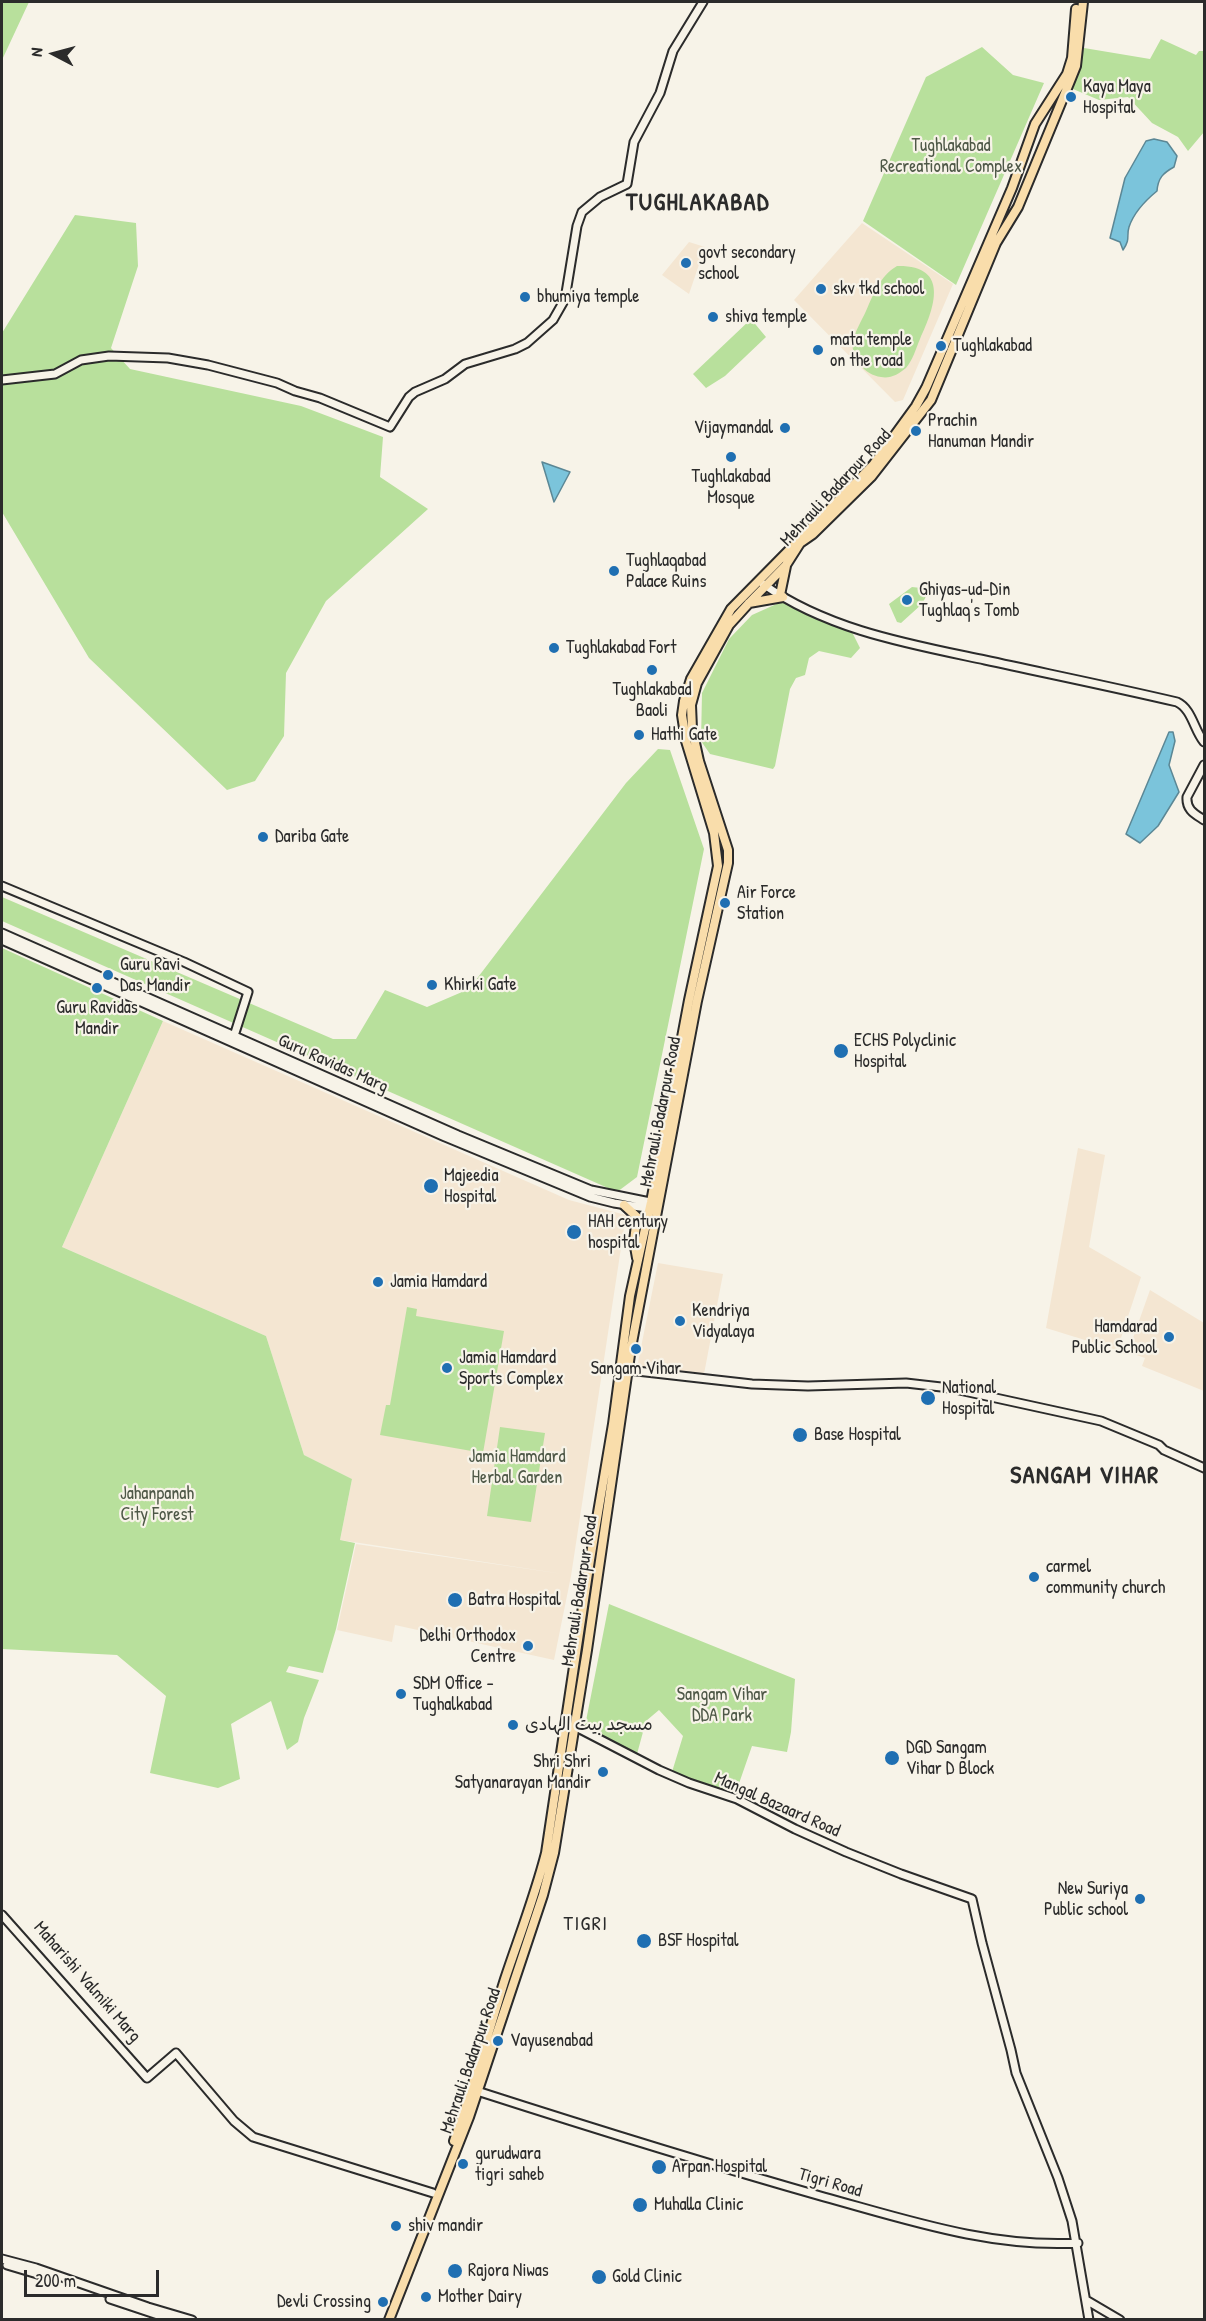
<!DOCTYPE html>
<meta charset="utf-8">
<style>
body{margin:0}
#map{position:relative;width:1206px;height:2321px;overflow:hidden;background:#f7f3e8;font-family:"Patrick Hand",sans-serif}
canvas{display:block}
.frame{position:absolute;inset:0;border:3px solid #2b2b2b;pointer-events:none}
.north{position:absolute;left:24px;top:24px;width:60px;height:60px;-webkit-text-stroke:4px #f7f3e8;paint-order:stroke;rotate:276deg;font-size:16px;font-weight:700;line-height:24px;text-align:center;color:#2b2b2b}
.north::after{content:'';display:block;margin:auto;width:21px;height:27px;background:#2b2b2b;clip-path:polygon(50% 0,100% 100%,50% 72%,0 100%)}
.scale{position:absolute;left:24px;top:2270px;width:135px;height:27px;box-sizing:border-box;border:3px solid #2b2b2b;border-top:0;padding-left:8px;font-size:18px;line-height:21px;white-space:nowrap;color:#2b2b2b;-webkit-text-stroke:4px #f7f3e8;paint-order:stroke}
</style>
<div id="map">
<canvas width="1206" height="2321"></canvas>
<div class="frame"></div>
<div class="north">N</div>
<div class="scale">200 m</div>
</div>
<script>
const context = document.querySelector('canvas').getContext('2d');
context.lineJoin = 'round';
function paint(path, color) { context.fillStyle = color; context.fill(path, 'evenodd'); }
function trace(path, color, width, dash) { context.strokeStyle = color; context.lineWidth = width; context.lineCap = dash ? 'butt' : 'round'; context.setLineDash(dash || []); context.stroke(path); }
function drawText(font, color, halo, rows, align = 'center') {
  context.font = font + ' "Patrick Hand","Playpen Sans Arabic",sans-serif'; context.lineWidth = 4.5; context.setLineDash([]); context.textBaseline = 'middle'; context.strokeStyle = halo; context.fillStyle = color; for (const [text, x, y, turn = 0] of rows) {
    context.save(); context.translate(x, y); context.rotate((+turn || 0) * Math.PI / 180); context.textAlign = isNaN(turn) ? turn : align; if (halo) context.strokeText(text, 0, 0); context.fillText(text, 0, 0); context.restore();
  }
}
const built = new Path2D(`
 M862 223 953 284 903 400 895 402 794 300Z
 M689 242 705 247 689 294 662 275Z
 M163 1021 569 1200 626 1215 571 1576 554 1660 395 1625 392 1642 337 1630 356 1544 563 1574 340 1540 352 1479 304 1455 266 1336 62 1247Z
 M1078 1148 1105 1155 1089 1247 1141 1277 1117 1350 1046 1328Z
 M658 1263 723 1274 704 1374 637 1367Z
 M1150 1290 1204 1323V1391L1142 1366 1145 1358 1128 1352Z`);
const green = new Path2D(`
 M2 2H29L2 60Z
 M1161 39 1196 55 1199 51H1204V132L1188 151 1178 137 1152 123 1128 97 1099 100 1073 89 1084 48 1150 59Z
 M982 47 1013 75 1044 83 956 285 863 221 926 77Z
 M75 215 136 223 138 266 111 348 130 369 301 406 383 437 380 477 428 509 326 601 286 673 284 736 255 781 227 790 89 658 2 512V333Z
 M897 266C950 265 935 307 920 339 916 348 913 360 906 368 899 374 890 379 881 377 865 375 850 358 853 341 855 331 862 320 866 311 874 293 880 276 897 266Z
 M751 319 766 337 725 376 706 388 693 374Z
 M912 587 930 589 922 604 901 623 897 622 889 604Z
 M781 602 852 632 860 648 851 658 819 651 809 658 805 675 796 678 790 689 775 766 773 769 710 754 701 741 702 693 729 639 752 615Z
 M658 749 670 750 704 849 637 1177 617 1192 2 921V897L333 1039H356L385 990 427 1007 469 989 626 783Z
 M2 948 163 1021 62 1247 266 1336 304 1455 352 1479 340 1540 355 1543 336 1629 323 1673 289 1666 286 1672 319 1680 304 1718 298 1742 287 1750 271 1701 231 1724 240 1779 218 1788 150 1773 166 1696 117 1655 2 1649Z
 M407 1307 417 1309 416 1316 504 1331 483 1453 380 1435 386 1405H390Z
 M500 1427 545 1433 531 1522 487 1516Z
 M609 1604 795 1679 791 1732 787 1752 752 1746 735 1795 672 1772 683 1736 659 1710 646 1721 637 1754 585 1726Z`);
const water = new Path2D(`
 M1154 139 1167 142 1177 156 1174 167C1163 173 1158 178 1157 191 1146 200 1134 212 1129 227 1126 237 1131 238 1123 250L1120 242 1110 238 1125 178 1146 141Z
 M542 462 570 472 554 502Z
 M1169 732H1173L1175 741 1169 765 1179 792 1158 826 1140 843 1126 834Z`);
const secondary = new Path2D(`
 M2 380 55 374 81 360 109 356 168 358 208 365 277 383 295 391 320 398 390 427 409 397 415 392 445 379 465 364 515 349 527 343 553 320 565 299 577 226 582 212 600 197 627 184 634 142 660 93 673 51 703 2
 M763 584C828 630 909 644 985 660 1049 674 1113 687 1177 702 1192 709 1194 730 1204 742
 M1204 765 1187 797C1186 810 1195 814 1204 820
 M2 886 184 962 248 992 234 1036
 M2 933 458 1135 591 1190 655 1203
 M2 940 445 1137 590 1197 614 1203 653 1209
 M628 1370 752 1384 808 1386 906 1383 950 1388 1101 1421 1159 1445 1164 1450 1204 1468
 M574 1726 659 1770 689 1783 737 1799 795 1829 846 1852 901 1874 972 1899 982 1943 1011 2050 1016 2073 1058 2178 1072 2221 1089 2320
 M2 1915 147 2078 176 2053 234 2121 253 2137 433 2193
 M477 2091C592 2128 708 2164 824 2197 908 2220 990 2248 1078 2243
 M2 2259 36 2268 148 2307 192 2320
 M7 2265 54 2279
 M110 2299 173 2320
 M1086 2300 1120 2320`);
const primary = new Path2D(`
 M780 595 786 566
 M749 603 783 597
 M624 1205 637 1217 634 1241 637 1258
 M454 2141C473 2088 488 2033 505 1979 519 1937 535 1896 546 1853L590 1560 613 1424 630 1296 651 1202 689 1000 718 866 714 833 686 741 682 715 684 701 691 679 731 609 873 465 916 406 926 388 1012 188 1035 124 1067 74 1072 58 1076 9
 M389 2320 469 2117 543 1895 554 1853 587 1650 631 1348 697 1001 728 863V850L699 761 692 729 691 705 697 683 729 625 749 603 786 565 800 543 813 534 871 477 931 400 996 243 1018 207 1070 81 1076 66 1083 2`);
const markers = [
 [1071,97,6,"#1f6fb2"],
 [686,263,6,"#1f6fb2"],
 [821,289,6,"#1f6fb2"],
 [525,297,6,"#1f6fb2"],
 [713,317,6,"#1f6fb2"],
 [941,346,6,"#1f6fb2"],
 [818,350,6,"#1f6fb2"],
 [785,428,6,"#1f6fb2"],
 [916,431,6,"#1f6fb2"],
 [731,457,6,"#1f6fb2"],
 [614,571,6,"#1f6fb2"],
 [907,600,6,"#1f6fb2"],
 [554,648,6,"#1f6fb2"],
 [652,670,6,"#1f6fb2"],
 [639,735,6,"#1f6fb2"],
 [263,837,6,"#1f6fb2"],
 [725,903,6,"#1f6fb2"],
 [108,975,6,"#1f6fb2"],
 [432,985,6,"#1f6fb2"],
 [97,988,6,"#1f6fb2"],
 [841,1051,8,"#1f6fb2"],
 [431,1186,8,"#1f6fb2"],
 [574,1232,8,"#1f6fb2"],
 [378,1282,6,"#1f6fb2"],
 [680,1321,6,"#1f6fb2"],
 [1169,1337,6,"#1f6fb2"],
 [636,1349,6,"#1f6fb2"],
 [447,1368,6,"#1f6fb2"],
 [928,1398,8,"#1f6fb2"],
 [800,1435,8,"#1f6fb2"],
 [1034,1577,6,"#1f6fb2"],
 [455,1600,8,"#1f6fb2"],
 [528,1646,6,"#1f6fb2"],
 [401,1694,6,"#1f6fb2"],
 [513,1725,6,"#1f6fb2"],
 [892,1758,8,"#1f6fb2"],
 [603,1772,6,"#1f6fb2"],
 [1140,1899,6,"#1f6fb2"],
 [644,1941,8,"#1f6fb2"],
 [498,2041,6,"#1f6fb2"],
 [463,2164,6,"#1f6fb2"],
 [659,2167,8,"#1f6fb2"],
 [640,2205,8,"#1f6fb2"],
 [396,2226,6,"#1f6fb2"],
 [455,2271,8,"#1f6fb2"],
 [599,2277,8,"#1f6fb2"],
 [426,2297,6,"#1f6fb2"],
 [383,2302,6,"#1f6fb2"]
];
const poiNames = [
 ["Kaya Maya",1083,87],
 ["Hospital",1083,108],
 ["govt secondary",698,253],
 ["school",698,274],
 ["skv tkd school",833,289],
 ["bhumiya temple",537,297],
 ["shiva temple",725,317],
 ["mata temple",830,340],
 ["on the road",830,361],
 ["Tughlakabad",953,346],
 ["Prachin",928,421],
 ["Hanuman Mandir",928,442],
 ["Vijaymandal",773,428,"right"],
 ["Tughlakabad",731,477,"center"],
 ["Mosque",731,498,"center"],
 ["Tughlaqabad",626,561],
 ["Palace Ruins",626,582],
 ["Ghiyas-ud-Din",919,590],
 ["Tughlaq's Tomb",919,611],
 ["Tughlakabad Fort",566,648],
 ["Tughlakabad",652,690,"center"],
 ["Baoli",652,711,"center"],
 ["Hathi Gate",651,735],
 ["Dariba Gate",275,837],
 ["Air Force",737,893],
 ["Station",737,914],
 ["Guru Ravi",120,965],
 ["Das Mandir",120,986],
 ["Khirki Gate",444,985],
 ["Guru Ravidas",97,1008,"center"],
 ["Mandir",97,1029,"center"],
 ["ECHS Polyclinic",854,1041],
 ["Hospital",854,1062],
 ["Majeedia",444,1176],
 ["Hospital",444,1197],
 ["HAH century",588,1222],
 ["hospital",588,1243],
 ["Jamia Hamdard",390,1282],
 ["Kendriya",692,1311],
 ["Vidyalaya",692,1332],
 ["Hamdarad",1157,1327,"right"],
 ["Public School",1157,1348,"right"],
 ["Jamia Hamdard",459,1358],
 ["Sports Complex",459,1379],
 ["Sangam Vihar",636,1369,"center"],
 ["National",942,1388],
 ["Hospital",942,1409],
 ["Base Hospital",814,1435],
 ["carmel",1046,1567],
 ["community church",1046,1588],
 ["Batra Hospital",468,1600],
 ["Delhi Orthodox",516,1636,"right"],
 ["Centre",516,1657,"right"],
 ["SDM Office -",413,1684],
 ["Tughalkabad",413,1705],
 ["مسجد بیت الہادی",525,1725],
 ["DGD Sangam",906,1748],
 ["Vihar D Block",906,1769],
 ["Shri Shri",591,1762,"right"],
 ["Satyanarayan Mandir",591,1783,"right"],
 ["New Suriya",1128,1889,"right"],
 ["Public school",1128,1910,"right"],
 ["BSF Hospital",658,1941],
 ["Vayusenabad",510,2041],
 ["gurudwara",475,2154],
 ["tigri saheb",475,2175],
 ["Arpan Hospital",672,2167],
 ["Muhalla Clinic",654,2205],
 ["shiv mandir",408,2226],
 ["Rajora Niwas",468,2271],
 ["Gold Clinic",612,2277],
 ["Mother Dairy",438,2297],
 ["Devli Crossing",371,2302,"right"]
];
const parkNames = [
 ["Tughlakabad",951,146],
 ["Recreational Complex",951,167],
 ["Jamia Hamdard",517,1457],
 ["Herbal Garden",517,1478],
 ["Jahanpanah",157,1494],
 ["City Forest",157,1515],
 ["Sangam Vihar",722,1695],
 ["DDA Park",722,1716]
];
const streetNames = [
 ["Mehrauli Badarpur Road",836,488,-47],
 ["Guru Ravidas Marg",333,1064,24],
 ["Mehrauli Badarpur Road",661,1112,-79],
 ["Mehrauli Badarpur Road",580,1591,-81],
 ["Mangal Bazaard Road",777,1805,24],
 ["Maharishi Valmiki Marg",87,1982,49],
 ["Mehrauli Badarpur Road",471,2061,-71],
 ["Tigri Road",830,2183,16]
];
const neighbourhoodNames = [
 ["TIGRI",586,1925]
];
const districtNames = [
 ["TUGHLAKABAD",698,204],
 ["SANGAM VIHAR",1085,1477]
];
paint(built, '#f4e6d2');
paint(green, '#b8e09c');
paint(water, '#7bc4db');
trace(water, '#5b8795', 1.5);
trace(secondary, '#2b2b2b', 11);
trace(primary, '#2b2b2b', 12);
trace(secondary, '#f7f3e8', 7);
trace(primary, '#f9ddab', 8);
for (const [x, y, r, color] of markers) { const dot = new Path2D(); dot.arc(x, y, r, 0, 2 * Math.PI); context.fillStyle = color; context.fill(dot); trace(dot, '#f7f3e8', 2); }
drawText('18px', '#2b2b2b', '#f7f3e8', poiNames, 'left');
drawText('18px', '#4e5847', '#f7f3e8', parkNames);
drawText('18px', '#2b2b2b', '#f7f3e8', streetNames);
context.letterSpacing = '1.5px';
drawText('20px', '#2b2b2b', '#f7f3e8', neighbourhoodNames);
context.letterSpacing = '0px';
context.letterSpacing = '1.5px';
drawText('bold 24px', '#2b2b2b', '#f7f3e8', districtNames);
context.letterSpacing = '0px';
</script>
